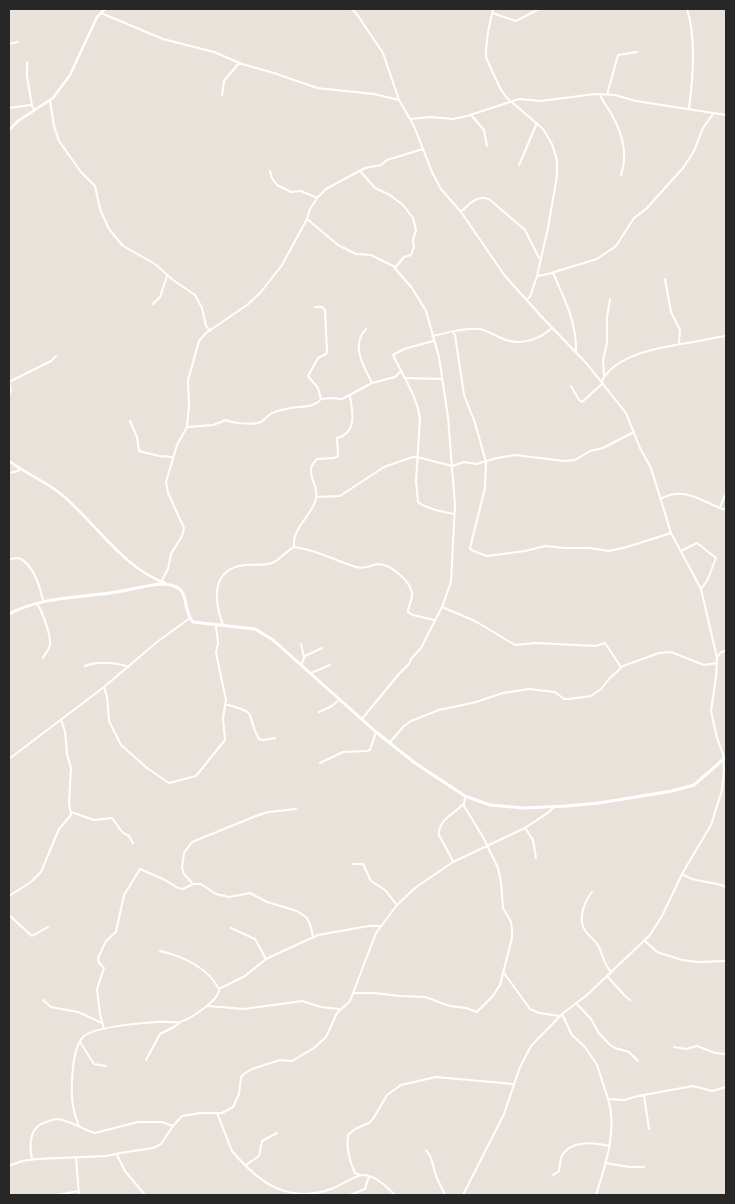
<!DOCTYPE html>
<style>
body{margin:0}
#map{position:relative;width:735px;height:1204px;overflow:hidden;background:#e8e2da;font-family:Rubik,sans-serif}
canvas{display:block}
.frame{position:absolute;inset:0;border:10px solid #272727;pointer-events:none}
</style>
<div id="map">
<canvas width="735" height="1204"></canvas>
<div class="frame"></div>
</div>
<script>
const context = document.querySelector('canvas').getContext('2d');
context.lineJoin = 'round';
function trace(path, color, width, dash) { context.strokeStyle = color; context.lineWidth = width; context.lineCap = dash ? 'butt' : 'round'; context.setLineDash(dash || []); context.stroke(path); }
const minor = new Path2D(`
 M351 9 356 13 383 53 399 100 414 126 432 172 441 189 461 212 505 276 541 316 587 364 626 413 640 448 651 468 671 533 701 589 717 658 716 677 711 711 717 738 723 754 724 770 722 790 711 825 682 874 662 916 650 935 587 995 562 1014 531 1046 520 1067 504 1114 463 1195
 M493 9 488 32 486 50V57L492 71 500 88 506 97 543 129 552 144 557 160V176L548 228 537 276 530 297 527 299
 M660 9H669
 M687 9C696 37 693 79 689 108
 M101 13 163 39 214 52 242 64 274 73 317 88 374 94 399 100
 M492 13 516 21 539 9
 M9 44 18 42
 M27 62V76L32 106
 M222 95 224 81 239 63
 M600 95C603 102 608 108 612 115 622 133 628 155 621 175
 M607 95 618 55 637 52
 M50 101 54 126 59 141 81 172 95 186 100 209 109 229 123 246 155 264 173 280 195 295 202 308 206 326 210 331
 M9 108 31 105 35 110
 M471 115 484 130 487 146
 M410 119 431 117 453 119 467 116 519 99 541 101 595 94 615 95 636 101 726 115
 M519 165 537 123
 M270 171 272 178 277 185 291 192 301 191 317 198
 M360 171 375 188 390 195 403 205 413 218 416 230 413 240 414 247 411 255 404 257 395 268
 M461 212C469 204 476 195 489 199L525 230 539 258
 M307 219 338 245 356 254 371 255 393 266 412 288 426 311 439 357 448 417 455 505 451 582 442 607 421 648 411 659 409 664 398 675 362 719
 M553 273C564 297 577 324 576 351
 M537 276 548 274 597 259 616 246 634 218 646 209 683 168 694 151 703 128 713 114
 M665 279 671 312 680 330 679 343
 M153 304 160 297 167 276
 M315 307H322L325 310 327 352 326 354 318 358 308 376 318 388 321 399
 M366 329C350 346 364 366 372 383
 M453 332 455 335 464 395 475 423 486 462 485 488 470 548 471 550 487 556 525 551 545 546 565 548H589L609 551 627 547 671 533
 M432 336C447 333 464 327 479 329 488 330 493 335 501 338 518 346 538 341 552 328
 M433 341 404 349 393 355C403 376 417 396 420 419L416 481 418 502C426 509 443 512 454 514
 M604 376 603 360 607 343V318L610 299
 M405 378 442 379
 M602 381C617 351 670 346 699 341 708 339 717 337 726 336
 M9 382 51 361 56 356
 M9 382 11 390 9 396
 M571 386 579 400 582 402 603 383
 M130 421 137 437 139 451 159 456 173 457
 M187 427 213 425 226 420C232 423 250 425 257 423 265 422 263 419 269 415 274 411 285 409 291 408 301 406 314 408 321 399L331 398 342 399 372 383 395 377 401 371
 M9 473 18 471 20 469
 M316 497 340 496 384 467 413 457H417L452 466 464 462 476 464 497 458 515 455 565 461 575 460 590 451 603 448 634 432
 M660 499C687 485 702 503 726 510
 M720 507 726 493
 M294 547C292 529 309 518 315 502 322 484 301 474 317 459L334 458 338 456 337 438C357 433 353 413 350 396
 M681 551 697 543 716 558 707 581 701 589
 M9 559 19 558C33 565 40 586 43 601
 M161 582 168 569 171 554 182 536 184 528 168 493 166 482 177 445 187 427 189 405 188 380 199 341 206 333 247 305 261 292 282 265 307 219 310 209 317 198 326 189 365 168 381 165 387 160 423 149
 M37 604C42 610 51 636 50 644 50 649 45 654 43 658
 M442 607 475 621 515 645 536 643 596 646 605 643 621 667
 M223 625C214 601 210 569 245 565 254 564 263 566 272 563 280 560 286 551 294 547 318 550 333 560 356 567 365 570 370 565 378 564 391 564 410 581 412 593 413 600 408 605 408 612L413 615 434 620
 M301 644 304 657
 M717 658 720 653 726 650
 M301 665 305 656 322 648
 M85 666C99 661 116 663 129 667
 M311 673 330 665
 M104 687 107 697 109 721 121 745 147 768 169 783 196 776 225 740 223 718 226 700 216 653 218 643 216 626
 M225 704C262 714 244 713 259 739L263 740 275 738
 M319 712 332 706 340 699
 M390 742 404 726 411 721 439 710 476 702 503 693 529 689 555 692 564 699H569L591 696 601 689 609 679 623 666 659 653 671 652 704 665 717 663
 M9 759 104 687 157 642 190 618
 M320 763 343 752 367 751 370 750 376 732
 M71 812 94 820 112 818 123 833 129 836 133 843
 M525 828 533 840 536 858
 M453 861 439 835C438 819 455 814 464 803
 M353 864H363L371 881 385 890 396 904
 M682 874C697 884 711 880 726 887
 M193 884 184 874 182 868 184 853 192 842 256 816 268 812 296 809
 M592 892C584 902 577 920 586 932 590 937 596 941 599 947 603 956 604 964 611 972
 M9 896 31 882 41 872 59 829 71 815 69 804 71 768 67 754 65 731 61 720
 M9 915 32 936 48 927
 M231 928 255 939 266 959
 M645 941 657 952 682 960 698 962 726 961
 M160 951C183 956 208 968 219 989
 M504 973 530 1009 539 1013 559 1016
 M607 976 625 996 630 1000
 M353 993H374L400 996 425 997 450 1006 466 1008 477 1012 492 997 500 985 512 938V930L511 922 503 908 501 882 498 868 483 837 464 806 465 796
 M43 1000 51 1007 78 1012 102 1023
 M576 1003 591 1019 598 1032 609 1044 615 1048 629 1052 638 1061
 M208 1006 244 1009 302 1001 321 1007 339 1009
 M562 1014 572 1035 585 1047 597 1065 608 1099 624 1100 638 1096 693 1086 712 1091 726 1087
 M104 1029 100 1014 97 989 104 968 99 963 98 958 106 941 116 932 124 895 140 869 163 879 178 888 183 889 193 884H201L216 894 229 897 250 893 267 902 297 911 306 917 310 924 313 936
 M80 1042 94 1064 106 1066
 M674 1047 686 1049 697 1046 715 1053 726 1054
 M146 1060 160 1034 174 1027 180 1022
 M644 1095 649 1129
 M217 1113 232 1151C259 1183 288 1204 331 1189 340 1186 355 1175 363 1175 375 1175 387 1187 395 1195
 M79 1126C77 1121 75 1116 74 1111 70 1095 71 1049 83 1037 92 1027 142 1023 157 1022 164 1021 173 1023 180 1022 190 1019 220 1000 219 989L245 976 266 959 318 935 369 926H381
 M426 1150 431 1158 436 1176 445 1195
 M117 1155 125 1171 145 1195
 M76 1157 79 1195
 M32 1159C29 1144 29 1127 46 1122 49 1121 54 1119 57 1119 70 1120 83 1130 95 1133L138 1122H162L173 1126
 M605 1163 630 1167H644
 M246 1165 259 1156 262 1141 277 1133
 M9 1166 22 1161 37 1159 106 1156 126 1152 153 1148 161 1144 173 1126 182 1116 200 1113H222L233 1107 239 1094 241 1077 244 1074 252 1069 280 1060 292 1061 314 1048 326 1037 337 1013 350 1001 376 933 397 905 415 888 453 862 525 828 549 812 554 807
 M360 1175 355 1173C350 1162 346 1148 348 1135L355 1129 369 1123 373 1119 387 1095 401 1085 436 1077 513 1084
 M553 1175 559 1171C560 1167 560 1162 561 1158 568 1140 594 1142 609 1146
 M57 1195 79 1191
 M350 1195 365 1189 369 1176
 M596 1195C605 1166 618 1130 608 1099`);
const tertiary = new Path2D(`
 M9 130 18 121 53 98 70 75 97 17 105 9
 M9 461C25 473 45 481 61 494 94 521 123 568 165 583`);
const secondary = new Path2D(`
 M9 614C41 597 74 598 110 593 126 591 143 586 159 584 195 584 179 605 193 622L255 629 273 640 376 732 415 763 465 796 490 805 523 808 567 806 599 803 672 791 694 785 726 757`);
trace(minor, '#fff', 2);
trace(tertiary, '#fff', 2.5);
trace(secondary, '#fff', 3);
</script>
